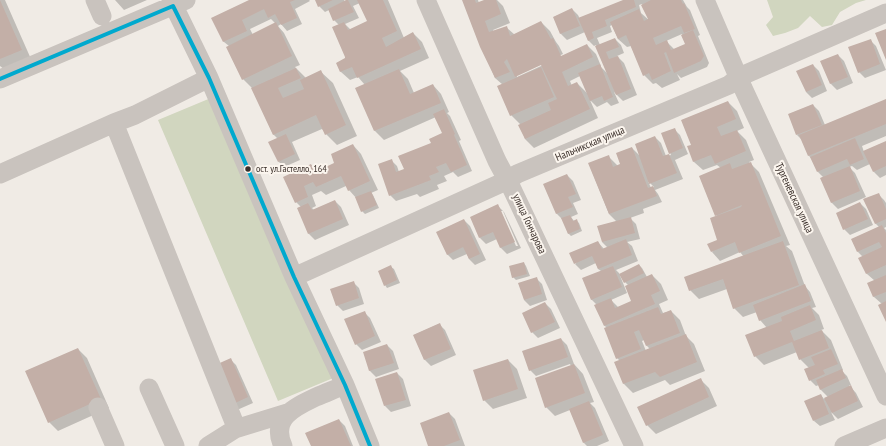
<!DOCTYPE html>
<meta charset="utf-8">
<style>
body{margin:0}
canvas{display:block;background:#f0ebe5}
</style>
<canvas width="886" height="446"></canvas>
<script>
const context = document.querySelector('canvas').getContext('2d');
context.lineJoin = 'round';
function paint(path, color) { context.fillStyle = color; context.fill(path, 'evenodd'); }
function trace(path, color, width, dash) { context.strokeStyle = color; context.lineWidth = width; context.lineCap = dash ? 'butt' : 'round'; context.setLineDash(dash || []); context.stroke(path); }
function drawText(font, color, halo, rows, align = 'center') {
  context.font = font + ' "PT Sans Narrow",sans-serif'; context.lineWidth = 4; context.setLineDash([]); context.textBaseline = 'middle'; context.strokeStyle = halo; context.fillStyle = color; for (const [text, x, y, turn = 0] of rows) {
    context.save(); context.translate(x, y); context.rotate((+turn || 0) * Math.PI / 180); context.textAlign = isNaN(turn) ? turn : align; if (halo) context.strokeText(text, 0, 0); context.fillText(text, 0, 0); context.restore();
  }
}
const green = new Path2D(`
 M767 0H866L856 3 840 12 832 25 822 27 810 16 798 28 785 33 773 36 766 25 773 17Z
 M218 95 338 376 278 401 158 120Z`);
const shadow = new Path2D(`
 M0 0H5L31 59 5 70 0 66Z
 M115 0H147L124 10Z
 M251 0H309L310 1 295 9 302 24 287 31 281 24 278 26 284 33 300 65 295 67 306 78 321 72 333 83 357 136 337 145 326 134 322 129 292 142 300 160 284 167 278 161V139L273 134 252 88 243 79 229 46 224 42 213 18ZM271 19 276 24 253 35 250 29Z
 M316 0H344L345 2 348 0H388L404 38 413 33 422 42 429 58 400 71 408 79 414 93 433 85 441 94 449 112 447 113 450 116 461 140 459 141 472 171 458 177 453 172 444 176 447 181 437 185 439 189 420 197 417 194 396 201 390 195 391 160 397 166 399 172 405 170 431 144 443 134 436 117 384 140 375 131 357 88 365 85 358 77 350 80 341 72 337 63 346 59 339 25 334 20 329 10 325 12 319 6ZM360 3 369 22 351 30 345 24 359 18 353 6Z
 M463 0H478L479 3 487 0H497L503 6 510 23 493 30 494 32 506 27 515 35 541 22 550 31 556 42 559 46 563 54 517 75V77L587 45 596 54 601 66V67L608 74 596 45 594 46 588 40 585 32 567 40 561 34 554 17 572 9 578 15 580 19 626 0H683L687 7 690 10 700 35 698 36 709 63 707 67 681 78 677 74 680 80 662 88 656 83 653 84 644 75 631 46 627 47 618 39 612 25 610 26 612 32 597 38 600 45 615 39 621 45 624 53 617 56 624 63 637 95 623 101 614 92 619 103 611 106 607 102 597 107 590 100 598 118 534 148 525 139 521 125 511 115 503 85 495 78ZM642 4 650 21 641 13 639 5ZM682 34 686 45 675 50 666 41ZM580 76 588 94 577 83 572 86 570 81Z
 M870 40 876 46 886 70 865 78 859 72Z
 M838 55 844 61 853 83 837 90 831 84 822 62Z
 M813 65 819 71 827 91 812 98 806 92Z
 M886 100V136L862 146 864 152 886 142V175L880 178 874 172 870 164 857 170 852 166 849 167 855 173 866 197 838 209 832 203 821 178 823 177 818 172 812 159 809 156 802 140 797 135 813 105 819 111 825 125Z
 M728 102 737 111 744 128 737 131 746 140 754 160 749 162 759 172 790 245 786 246 792 251 805 286 810 292 816 307 812 308 819 315 824 329 821 330 831 340 843 370 842 371 847 376 851 385H849L856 393 863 407 838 419 831 412 835 420 820 426 814 421 821 395 824 399 828 397 821 390 819 385 816 386 810 380 809 368 800 359 797 352 764 365 755 356 767 328 760 320 757 312 743 317 734 308 727 289 699 299 690 290 744 257 740 252 720 261 712 252 719 240 718 217 716 215 721 168 717 165 703 170 694 162 692 145Z
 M674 129 680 135 688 154 675 160 683 179 655 190 658 194 662 202 643 209 644 213 630 218 636 224 640 239 627 242 632 246 638 261 616 270 619 273 627 293 611 300 619 308 633 302 628 285 625 282 639 265 642 268 647 277 652 275 661 284 668 300 659 304 663 313 671 311 680 320 686 336 694 344 705 371 670 385 665 380 633 393 624 384 615 363 620 361 617 358 607 328 604 325 597 305 591 299 601 271 598 269 596 263 581 270 575 264 598 242 604 249 608 248 602 242 617 222 609 214 589 164 608 156 618 166 622 164 632 148 640 156 655 137 661 143 666 156 671 155 662 134ZM648 181 654 187 651 188ZM644 340 647 346 650 349 646 351 642 341Z
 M353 145 361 154 378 190 371 193 373 195 379 208 365 214 362 211 357 199 349 190 346 186 326 195 321 191 312 195 316 206 312 208 314 210 335 201 341 207 349 225 315 240 309 234 298 208 301 207 296 202 311 165 318 172 336 163Z
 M567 175 573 181 581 200 573 203 578 214 571 217 574 221 576 220 579 223 582 231 571 236 568 233 563 220 557 214 545 185Z
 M878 194 884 200 886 203V227L884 228 886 230V319L882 304 874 297 868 284 875 281 867 274 860 258 863 257 858 252 852 240 879 227 875 223Z
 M860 203 866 209 873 225 850 235 844 229Z
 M498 206 504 212 521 248 507 254 501 248 497 239 486 244 480 238 471 218ZM500 211H503L518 246H516Z
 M464 220 470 226 486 260 475 265 469 259 467 254 453 260 447 254Z
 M524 263 526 266 530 276 516 280 513 277Z
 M391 267 394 269 400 283 387 288 385 285Z
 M536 278 542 284 547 300 530 306 524 300Z
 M353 282 359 288 364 304 343 311 337 305Z
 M545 303 551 309 560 328 538 338 532 332Z
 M364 312 370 318 381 342 362 350 356 344Z
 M439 324 445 330 456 355 431 366 425 360 414 335Z
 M561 339 567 345 574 364 583 374 594 402 590 403 595 408 609 441 597 446H587L584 443 570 410 555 416 546 407 571 366 570 364 536 376 530 370Z
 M387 345 393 351 399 369 376 377 370 371 364 353Z
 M78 349 87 358 109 408 58 431 49 422Z
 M230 359 236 365 253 403 237 410Z
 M508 360 517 369 527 398 493 409 484 400Z
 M397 373 403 379 411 406 391 412 385 406Z
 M700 379 709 388 717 406 656 434 647 425Z
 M449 413 455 419 465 446H429Z
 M339 420 345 426 353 446H312Z`);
const building = new Path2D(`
 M0 0 22 50 0 59Z
 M249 0H295L290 2 297 18 281 25 275 14 268 18 264 9 242 20 247 31 223 42 211 18Z
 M315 0H333L318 7Z
 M346 0H348L354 12 333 21 328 9Z
 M357 0H383L397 31 382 38 386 47 413 32 421 49 357 78 352 67 340 72 336 63 345 58V57L332 27 344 22 348 30 367 21Z
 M462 0H475L476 3 484 0H496L501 14 485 21 489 32 507 26 510 36 541 21 551 39 553 38 561 56 587 44 593 57 562 72 568 86 577 82 590 109 525 139 518 125 551 110 548 103 557 99 541 65 515 77 507 59 504 62 510 72 495 78 480 47Z
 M623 0H634L636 7 605 20 607 26 592 32 594 38 588 41 578 18Z
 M651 0H681L683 4 684 3 695 29 684 33 681 26 653 38 656 45 667 40 671 50 685 44 681 35 693 30 704 56 701 61 674 73 666 52 664 53 671 71 652 80 649 73 643 76 626 35 618 39 610 22 639 9 644 21 648 19 641 5Z
 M572 8 580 26 560 34 553 17Z
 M276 22 292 56 242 80 226 47Z
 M886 29V60L875 33Z
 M615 38 619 47 606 52 609 59 618 56 631 89 616 95 595 46Z
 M871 39 880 64 858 73 848 47Z
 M838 54 848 77 830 84 820 61Z
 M600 64 613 97 604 101 602 96 590 101 578 73Z
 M813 64 822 85 806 92 796 71Z
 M541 67 554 97 510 116 497 86Z
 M296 68 301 78 278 88 283 98 304 89 300 80 321 70 346 125 325 135 316 115 273 135 251 88Z
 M399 69 410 94 433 84 441 103 374 131 355 88Z
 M886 99V124L808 156 799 135Z
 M728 101 736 119 717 127 721 136 737 130 746 151 715 164 711 155 693 162 687 146 691 145 681 120Z
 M813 104 822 125 796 135 788 114Z
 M444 109 455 134 454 135 467 165 451 172 446 163 436 167 439 172 429 176 431 180 389 196 378 164 392 159 396 172 404 169 398 156 431 143 429 139 442 133 433 114Z
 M675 128 683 148 669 154 661 133Z
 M286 134 295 154 278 162 268 142Z
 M655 136 663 156 669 154 677 173 649 184 635 144Z
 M855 138 864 159 850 165 847 159 817 172 810 157Z
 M886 141V166L873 172 863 151Z
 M353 144 370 181 348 191 341 176 316 187 313 182 304 186 308 197 295 203 283 177 311 164 315 172 334 163 331 154Z
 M632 147 648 188 653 186 657 196 609 214 588 163 609 155 613 167 620 164 616 153Z
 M751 162 781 236 739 253 735 242 711 252 707 244 717 240 710 218 741 207 742 205 715 216 699 176 730 163 732 169Z
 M850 166 860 191 831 203 820 178Z
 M567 174 576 194 568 197 573 207 556 214 543 184Z
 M371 191 377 205 361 212 355 197Z
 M879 193 886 209V219L875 224 863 199Z
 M335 200 343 219 308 234 297 208 308 203 312 210Z
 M860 202 868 219 843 230 836 213Z
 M498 204 515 242 500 248 493 232 479 238 470 217Z
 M570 215 573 221 577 219 580 229 568 234 561 218Z
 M631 217 635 233 602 242 597 226Z
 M464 219 480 254 469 259 463 247 447 255 436 232Z
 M882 225 886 233V265L866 274 858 258 882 247 879 242 857 252 851 239Z
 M626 239 632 255 598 269 592 256 574 264 569 253 598 241 602 249Z
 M783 241 799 285 733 309 723 279 689 291 684 277Z
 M524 262 527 274 512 278 509 266Z
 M639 264 644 273 624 283 619 274Z
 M391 265 397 280 384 286 378 271Z
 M613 266 622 287 591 300 582 278Z
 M652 274 660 291 651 295 655 304 604 326 594 305 611 298 615 308 631 301 625 286Z
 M886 275V292L873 297 867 283Z
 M537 277 542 294 524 300 518 283Z
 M354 281 359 298 336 306 330 289Z
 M805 284 811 301 759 321 753 305Z
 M886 301V322L878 305Z
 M545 302 555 322 531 333 522 313Z
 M810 305 816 320 790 331 794 341 822 330 829 348 799 360 792 342 754 357 745 335 782 321 781 317Z
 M658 307 661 314 671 310 680 333 646 346 639 330 634 332 641 349 616 359 604 328Z
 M365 311 375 336 355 345 344 319Z
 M440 323 451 349 424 360 413 335Z
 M686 334 697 362 660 377 655 372 623 384 614 362Z
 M561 338 568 357 529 371 522 351Z
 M387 344 394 363 369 371 363 352Z
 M78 348 101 399 48 423 25 371Z
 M831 349 838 364 823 370 825 374 809 381 804 369 815 365 811 357Z
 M231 358 248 397 231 405 213 366Z
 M508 359 518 389 483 401 473 370Z
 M574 364 585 393 545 408 535 378Z
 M842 369 846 378 820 390 816 380Z
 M397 372 406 400 384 406 375 379Z
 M701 378 709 397 646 426 637 407Z
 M851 385 858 401 832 413 824 398Z
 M821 394 829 414 813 421 804 401Z
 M589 401 603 435 583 443 569 409Z
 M449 412 460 440 444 446H428L420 423Z
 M339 419 351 446H311L305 433Z`);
const minor = new Path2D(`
 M95 0 102 16
 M171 0 209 78 294 277 345 385 370 446
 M426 0 497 161 512 189 634 446
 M705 0 743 88 886 396
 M0 79 186 0
 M114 123 234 422 235 429 208 446
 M0 174 114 123 135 115 209 78
 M294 277 508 180 517 174 729 85 739 77 886 13
 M149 388 175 446
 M98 407 115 446
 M235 429 287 413
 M283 446C270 418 295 407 316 397 326 393 335 389 345 385
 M844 446 886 428`);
const bus1 = new Path2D(`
 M0 79 173 6 209 78 294 277 345 385 370 446`);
const markers = [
 [248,169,3.5,"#3b302b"]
];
const busNames = [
 ["ост. ул.Гастелло, 164",256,169]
];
const streetNames = [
 ["Нальчикская улица",590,144,-23],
 ["Тургеневская улица",794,198,65],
 ["улица Гончарова",529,224,65]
];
paint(green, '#d1d6bf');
paint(shadow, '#0003');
paint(building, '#c3afa7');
trace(minor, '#c9c3be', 19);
trace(bus1, '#00a9ce', 4);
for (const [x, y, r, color] of markers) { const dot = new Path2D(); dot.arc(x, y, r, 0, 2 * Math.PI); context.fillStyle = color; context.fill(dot); trace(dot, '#fbf5ee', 1.5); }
drawText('10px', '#3b302b', '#fbf5ee', busNames, 'left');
drawText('11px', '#3b302b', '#fbf5ee', streetNames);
</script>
